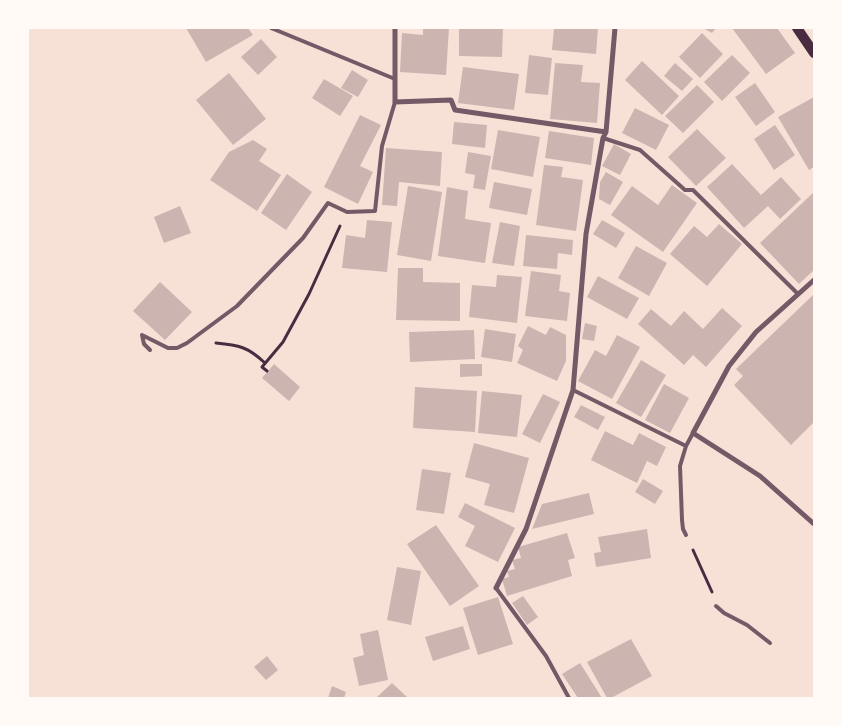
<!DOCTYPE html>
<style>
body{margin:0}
#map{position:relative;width:842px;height:726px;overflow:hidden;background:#f7e1d7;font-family:Karla,sans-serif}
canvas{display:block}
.frame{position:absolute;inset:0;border:29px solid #fffaf5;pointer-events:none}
</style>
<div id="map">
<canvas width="842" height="726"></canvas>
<div class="frame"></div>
</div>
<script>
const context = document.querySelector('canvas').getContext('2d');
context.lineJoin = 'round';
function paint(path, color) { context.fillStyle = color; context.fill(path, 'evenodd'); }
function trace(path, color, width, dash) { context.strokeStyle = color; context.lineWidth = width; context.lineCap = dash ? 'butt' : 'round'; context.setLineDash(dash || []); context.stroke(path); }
const building = new Path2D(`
 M186 28H248L253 35 206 62Z
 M423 28H449L446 75 400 72 402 33 423 35Z
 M459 28H503L502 57 459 56Z
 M554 28H598L596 54 552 50Z
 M703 28H716L712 33Z
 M732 28H777L795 53 766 74Z
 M702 33 723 54 700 78 679 57Z
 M261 39 277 57 258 75 241 57Z
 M529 55 552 58 548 95 525 93Z
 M732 55 750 73 722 101 704 82Z
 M642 61 679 96 662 115 625 80Z
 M555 63 583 65 581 82 600 83 597 123 550 119Z
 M675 63 693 79 682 91 664 76Z
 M463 67 519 74 514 110 458 103Z
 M352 70 368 80 358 97 341 88Z
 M229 73 266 119 233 145 196 100Z
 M324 79 353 96 340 116 312 98Z
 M755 83 775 112 756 126 735 97Z
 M697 85 714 102 683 133 665 116Z
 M814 97V167L809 170 778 117Z
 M635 108 669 125 656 150 622 133Z
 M360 115 381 125 360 166 373 172 358 204 324 187Z
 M454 122 487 125 485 148 452 144Z
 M775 125 795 155 774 170 754 139Z
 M697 129 726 158 696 186 668 157Z
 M498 130 540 137 533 177 491 169Z
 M549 131 594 138 591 165 545 158Z
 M253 140 267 149 259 161 281 175 257 211 210 180 229 152Z
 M614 144 631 154 620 175 602 166Z
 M386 148 442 152 440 186 399 182 397 206 382 205Z
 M468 152 491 156 485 190 473 188 475 175 465 173Z
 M732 164 761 195 781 177 801 199 780 219 768 206 744 228 707 187Z
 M544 165 563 167 561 177 583 180 576 231 536 225Z
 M606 172 623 182 610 205 599 199 600 182Z
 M287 174 312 192 286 230 261 213Z
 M494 182 532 189 527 215 489 208Z
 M672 185 697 203 663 252 611 215 632 186 658 205Z
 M408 186 442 192 431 261 397 255Z
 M447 187 468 191 465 219 491 223 485 263 438 256Z
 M814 192V270L799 284 760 243Z
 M180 206 191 233 164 243 154 217Z
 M367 220 392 222 387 272 342 268 346 235 365 238Z
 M602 220 625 233 616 248 593 234Z
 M500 222 520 226 514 266 492 263Z
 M719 224 742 244 707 286 670 254 694 226 707 237Z
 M526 235 573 240 572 255 558 253 557 269 523 266Z
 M636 246 667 263 649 296 618 278Z
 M398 268H423V282L460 283V321L396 320Z
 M531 271 561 275 559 291 570 293 567 321 525 316Z
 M497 275 522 277 517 323 469 317 472 285 496 287Z
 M598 276 639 298 627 319 587 297Z
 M160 282 192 312 165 340 133 311Z
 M814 294V422L791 445 734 385 743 376 736 369Z
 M722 308 742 326 706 367 693 355 684 365 638 324 651 309 671 326 684 311 703 329Z
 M585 323 597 326 594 341 582 339Z
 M528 326 546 335 550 327 566 335V361L557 381 517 363 523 350 518 346Z
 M485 329 516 334 512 362 481 357Z
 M474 330 475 359 410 362 409 332Z
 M617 335 640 347 612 399 578 381 595 350 606 356Z
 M641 360 666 375 641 417 616 403Z
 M274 364 300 387 289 401 262 378Z
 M460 364H482V376L460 377Z
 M664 384 689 398 670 433 645 420Z
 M415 387 477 391 475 432 413 428Z
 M482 391 522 395 517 437 478 433Z
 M543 394 560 402 540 443 522 434Z
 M581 405 605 417 598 430 574 417Z
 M605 431 633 445 639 433 666 447 657 466 647 461 637 483 591 460Z
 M474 443 529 458 514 513 484 505 490 484 465 477Z
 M422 469 451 473 444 514 416 510Z
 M643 479 663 491 655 504 635 492Z
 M589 493 594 514 532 529 542 504Z
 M465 503 515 528 498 562 465 546 475 526 458 517Z
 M436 525 479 586 450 606 407 544Z
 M647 529 651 558 596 567 594 553 601 552 598 537Z
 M567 533 575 558 568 560 572 576 507 596 502 579 509 577 507 571 515 569 512 560 521 558 518 547Z
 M397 567 421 571 411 625 387 620Z
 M523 596 538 617 527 625 512 603Z
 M498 597 513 644 478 655 463 608Z
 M463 626 470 649 433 661 425 637Z
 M378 630 388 680 359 686 353 658 364 655 360 634Z
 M631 639 652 676 611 698H607L587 662Z
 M267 656 278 670 266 680 254 667Z
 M580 663 602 698H578L562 674Z
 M392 683 408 698H376Z
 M332 686 346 692 344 698H328Z`);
const path = new Path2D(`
 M216 343C239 345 248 347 265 363
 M267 371 262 367 283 342 309 294 340 226
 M693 550 712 592`);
const service = new Path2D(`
 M271 28 395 79
 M603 138 640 150 685 190H693L798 294
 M150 350 144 344 142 335 168 348H177L187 343 237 306 303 238 328 203 347 212 375 211 382 146 395 102
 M573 390 686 446
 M686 535 683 529 682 520 680 466 686 446 693 433
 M496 588 546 656 569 698
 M716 606 724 613 747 625 770 643`);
const minor = new Path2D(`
 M395 28V102L451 100 455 110 606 132
 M814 280 756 332 729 366 693 433 760 476 814 524
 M496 588 526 529 573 390 586 234 603 138 606 132 615 28`);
const secondary = new Path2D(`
 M797 28 814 53`);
paint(building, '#ccb4b1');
trace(path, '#4a2c40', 3);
trace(service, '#755966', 4);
trace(minor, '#755966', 5);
trace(secondary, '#4a2c40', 10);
</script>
